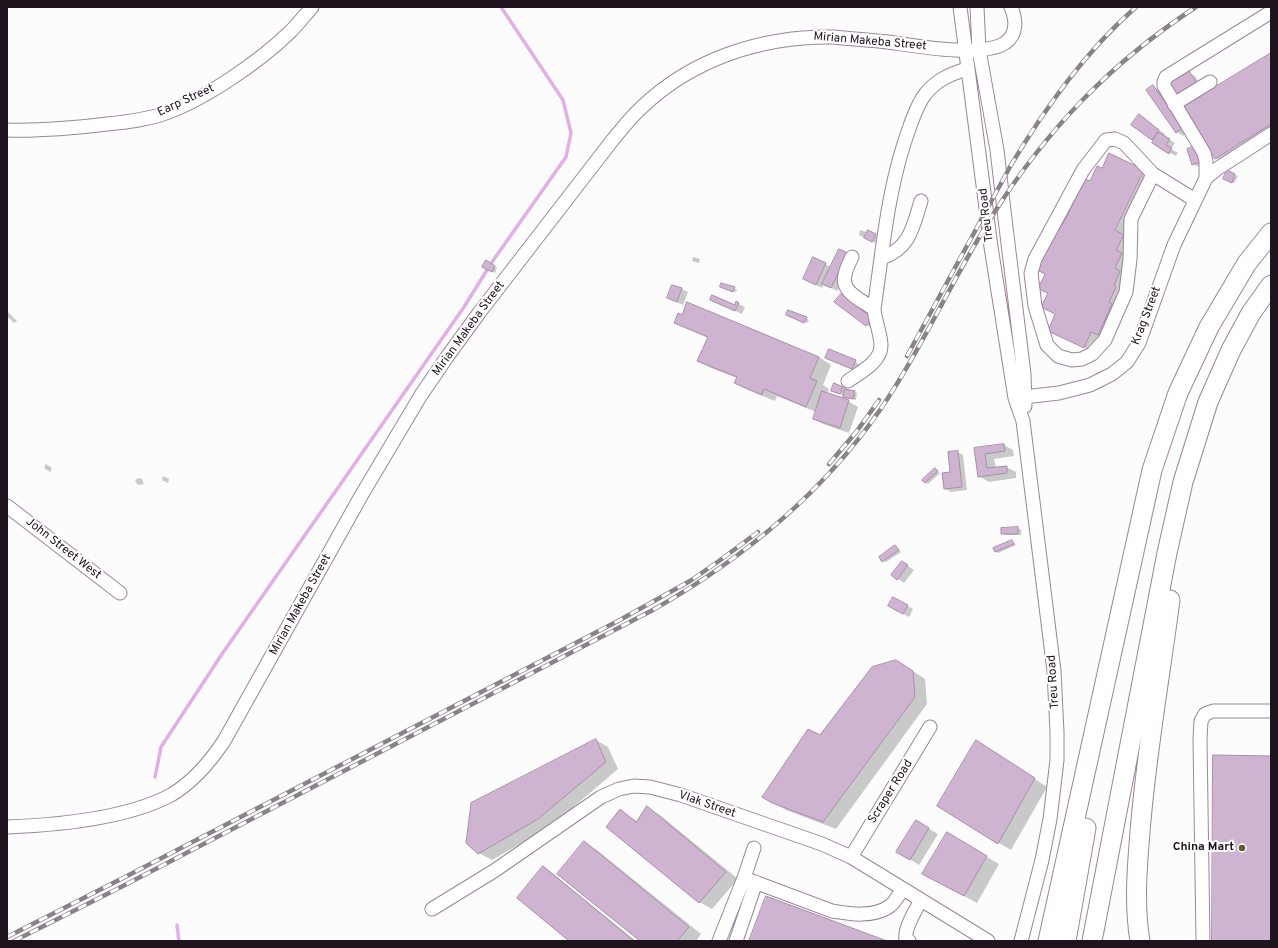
<!DOCTYPE html>
<style>
body{margin:0}
#map{position:relative;width:1278px;height:948px;overflow:hidden;background:#fcfcfc;font-family:Overpass,sans-serif}
canvas{display:block}
.frame{position:absolute;inset:0;border:8px solid #1e141e;pointer-events:none}
</style>
<div id="map">
<canvas width="1278" height="948"></canvas>
<div class="frame"></div>
</div>
<script>
const context = document.querySelector('canvas').getContext('2d');
context.lineJoin = 'round';
function paint(path, color) { context.fillStyle = color; context.fill(path, 'evenodd'); }
function trace(path, color, width, dash) { context.strokeStyle = color; context.lineWidth = width; context.lineCap = dash ? 'butt' : 'round'; context.setLineDash(dash || []); context.stroke(path); }
function drawText(font, color, halo, rows, align = 'center') {
  context.font = font + ' Overpass,sans-serif'; context.lineWidth = 4; context.setLineDash([]); context.textBaseline = 'middle'; context.strokeStyle = halo; context.fillStyle = color; for (const [text, x, y, turn = 0] of rows) {
    context.save(); context.translate(x, y); context.rotate((+turn || 0) * Math.PI / 180); context.textAlign = isNaN(turn) ? turn : align; if (halo) context.strokeText(text, 0, 0); context.fillText(text, 0, 0); context.restore();
  }
}
const shadow = new Path2D(`
 M1271 54V135L1225 164 1216 158Z
 M1189 73 1195 76 1203 89 1184 101Z
 M1153 87 1159 90 1188 132 1183 136 1177 132Z
 M1139 116 1165 134 1163 136 1175 143 1171 149 1178 153 1176 156 1153 143 1154 141 1152 139Z
 M1201 151 1206 165 1199 167 1193 164Z
 M1144 171 1153 176 1124 236 1133 241 1122 292 1093 352 1049 331 1056 315 1049 294 1040 288 1112 234 1113 235Z
 M1228 172 1238 176 1234 183 1227 180Z
 M860 230 878 236 875 243 859 235Z
 M693 257 700 259 699 263 692 261Z
 M853 258 837 291 824 284 822 288 804 279 825 264 831 267Z
 M486 261 497 268 495 273 483 266Z
 M724 288H734L737 290 736 292Z
 M682 289 688 292 683 305 668 298Z
 M836 302 877 322 872 329Z
 M718 303 735 306 737 303 745 307 742 314Z
 M7 311 17 321 14 323 7 316Z
 M790 316 806 318 809 320 807 323Z
 M675 322 819 357 831 365 823 385 829 389 827 394 848 401 858 407 849 433 823 424 814 419 816 412 777 396 775 401 748 390 735 383 737 378 711 368 699 361 708 338 688 329Z
 M830 350 861 365 858 372 832 361Z
 M835 384 857 393 856 400 847 398 836 391Z
 M1004 445 1013 450 1014 456 994 459 996 468 1006 467 1016 472V478L989 482 979 476 975 449Z
 M957 452 963 455 967 490 951 492 945 489 951 473Z
 M46 464 52 468 50 472 44 468Z
 M937 471 940 473 928 484 923 480Z
 M163 476 169 479 168 483 162 480Z
 M139 478 142 479 144 484 140 485 137 484 135 480Z
 M1018 528 1021 530V535H1005L1002 533Z
 M1012 541 1016 545 998 553 995 551Z
 M896 546 901 552 886 562 883 561Z
 M902 562 914 570 904 583 893 575Z
 M894 598 913 609 909 617 889 606Z
 M908 668 925 679 927 704 836 829 786 810 772 802Z
 M596 740 608 747 618 769 551 826 492 860 479 853Z
 M976 741 1047 787 1011 850 999 843Z
 M647 808 660 815 738 879 712 909 699 902 621 811 638 822Z
 M916 821 938 834 919 865 898 852Z
 M947 834 999 864 977 903 936 881Z
 M584 843 597 850 701 934 696 941H642Z
 M543 868 552 873 636 941H571Z`);
const stream = new Path2D(`
 M155 777 161 747 222 654 464 307 492 262 566 157 571 133 563 100 501 7
 M177 925 179 941`);
const building = new Path2D(`
 M1271 53V124L1215 159 1184 106Z
 M1189 71 1198 85 1177 99 1168 85Z
 M1153 85 1183 128 1176 133 1146 90Z
 M1139 114 1159 130 1152 140 1131 125Z
 M1158 132 1170 139 1166 145 1172 148 1169 154 1152 143Z
 M1195 146 1200 162 1192 165 1187 149Z
 M1109 153 1144 170 1115 230 1124 235 1116 250 1122 253 1115 268 1120 271 1114 286 1116 287 1109 302 1112 304 1098 335 1091 332 1084 348 1048 331 1055 314 1041 307 1048 293 1038 289 1045 274 1035 269 1058 222 1063 224 1085 179 1090 181 1097 166 1102 168Z
 M1227 170 1235 174 1232 183 1223 179Z
 M868 230 876 234 872 242 864 238Z
 M839 249 848 253 831 288 822 284Z
 M813 257 826 263 816 285 803 279Z
 M486 260 495 266 492 272 482 267Z
 M721 283 735 287 733 292 720 287Z
 M672 285 682 288 677 302 667 298Z
 M841 294 872 318 866 326 834 302Z
 M712 295 735 305 736 301 739 303 735 311 710 300Z
 M687 302 819 357 810 378 817 381 806 407 764 389 762 395 734 383 737 377 697 361 708 337 674 323 678 313 682 315Z
 M788 310 807 317 804 323 786 315Z
 M829 349 856 360 852 369 825 358Z
 M834 383 843 387 840 394 831 391Z
 M845 389 855 391 853 399 843 397Z
 M822 391 849 400 840 428 813 419Z
 M1004 444 1005 451 985 454 987 468 1007 466V473L978 477 974 448Z
 M958 451 962 487 944 489 942 473 950 472 948 452Z
 M935 468 938 471 925 483 922 480Z
 M1018 527V534H1001V528Z
 M1012 540 1014 544 995 552 993 548Z
 M895 545 899 550 882 562 879 557Z
 M902 561 908 565 897 580 891 575Z
 M893 597 908 605 903 614 888 606Z
 M896 660 913 671 915 697 823 822 772 803 762 797 808 729 820 735 872 667Z
 M596 739 606 762 538 819 478 854 466 843 471 803Z
 M976 740 1035 778 998 844 937 806Z
 M1213 755 1271 756V941H1212Z
 M647 806 726 872 699 903 606 827 620 809 636 822Z
 M916 820 929 828 910 860 896 852Z
 M947 832 987 856 964 896 922 874Z
 M584 841 689 927 677 941H640L557 874Z
 M543 866 634 941H569L517 898Z
 M766 896 887 941H749Z`);
const minor = new Path2D(`
 M960 7 991 247 1015 398 1023 421 1054 671 1057 732V760L1050 819 1042 860 1021 941
 M977 7 979 50 997 150 1005 219 1024 374 1025 406
 M1174 104 1210 82
 M7 130C40 131 74 128 107 124 126 122 145 120 163 114 204 100 259 62 290 32 298 24 305 15 312 7
 M1153 174 1124 143 1115 139 1106 140 1083 170 1035 259 1031 273 1035 306 1047 345 1058 356 1072 360 1082 359 1092 354 1105 340 1126 292 1130 259 1131 219 1153 174 1195 200
 M1206 178 1217 169 1271 134
 M852 257C849 263 846 269 845 275 840 292 863 301 874 309
 M882 258C910 248 913 227 921 201
 M848 381C859 373 881 362 881 346 881 334 875 321 874 309 883 248 888 185 910 126 914 115 918 103 926 93 937 80 950 74 967 69
 M1015 398 1059 393 1090 385 1112 374 1127 362 1139 343 1174 245 1206 178V161L1204 153 1164 86V82L1166 77 1271 12
 M7 506 120 593
 M7 827C58 825 126 819 171 795 193 782 210 762 224 741L361 496 421 395 447 357 479 313 611 142C621 130 630 118 641 108 693 58 763 36 833 37 851 39 870 40 888 42 916 46 981 58 1005 43 1018 34 1016 19 1011 7
 M851 857 930 727
 M744 878 754 848
 M432 909 494 871 601 797 619 789 634 786 650 787 681 795 822 844 851 857 988 941
 M719 941 744 878 832 911C850 914 873 918 890 906 895 902 899 894 903 889
 M736 941 756 882
 M909 941 906 939C904 928 916 910 921 900
 M1203 941 1200 739 1201 721 1205 714 1213 711H1271`);
const highway = new Path2D(`
 M1048 941 1152 470 1178 393 1209 327 1247 263 1271 233
 M1066 941 1086 828
 M1092 941 1167 553 1183 482 1208 402 1231 350 1251 313 1271 285
 M1140 941C1134 905 1137 868 1140 832 1146 754 1160 677 1170 600`);
const rail = new Path2D(`
 M907 356 1011 165C1046 107 1085 52 1136 7
 M829 464 857 431 879 400
 M7 937 127 876 618 621 690 581 719 561 758 532
 M14 941 123 886 651 611C740 561 821 495 880 410 923 347 953 277 994 213 1048 128 1112 62 1196 7`);
const markers = [
 [1242,848,4,"#5b5e2b"]
];
const streetNames = [
 ["Mirian Makeba Street",870,42,5],
 ["Earp Street",186,101,-25],
 ["Treu Road",987,215,-97],
 ["Krag Street",1147,316,-69],
 ["Mirian Makeba Street",469,329,-54],
 ["John Street West",63,549,38],
 ["Mirian Makeba Street",301,605,-61],
 ["Treu Road",1054,682,-94],
 ["Scraper Road",891,792,-58],
 ["Vlak Street",707,805,19]
];
const poiNames = [
 ["China Mart",1234,848]
];
paint(shadow, '#0003');
trace(stream, '#e1afe4', 3.5);
paint(building, '#ceb4d0');
trace(building, '#a78ea8', 1);
trace(minor, '#9c849d', 15);
trace(highway, '#9c849d', 21);
trace(minor, '#fff', 13);
trace(highway, '#fff', 19);
trace(rail, '#898389', 4.5);
trace(rail, '#fff', 3, [9]);
for (const [x, y, r, color] of markers) { const dot = new Path2D(); dot.arc(x, y, r, 0, 2 * Math.PI); context.fillStyle = color; context.fill(dot); trace(dot, '#fff', 1.5); }
drawText('12px', '#1e141e', '#fff', streetNames);
drawText('bold 12px', '#1e141e', '#fff', poiNames, 'right');
</script>
